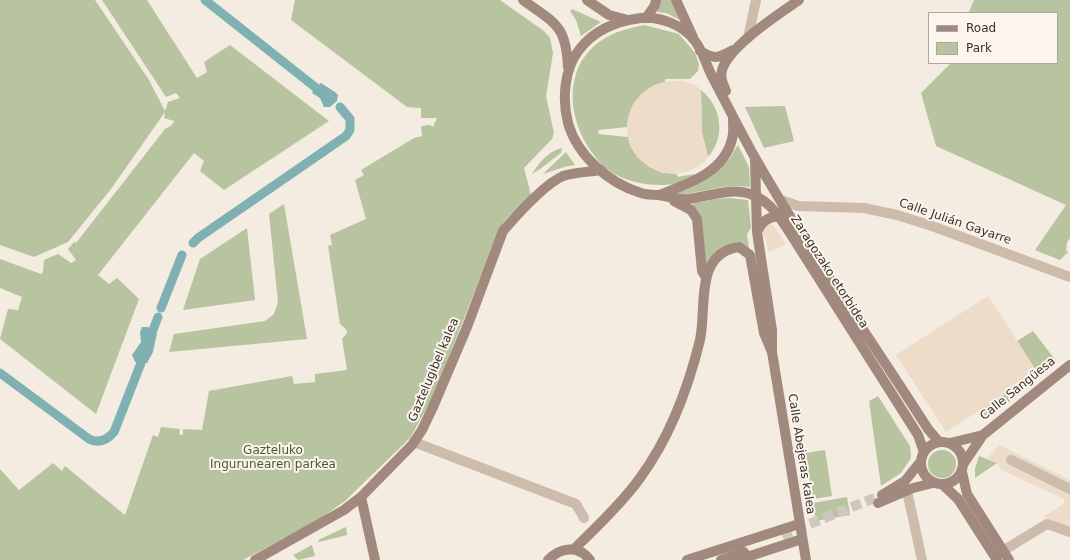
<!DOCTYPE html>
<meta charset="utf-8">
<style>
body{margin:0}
#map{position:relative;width:1070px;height:560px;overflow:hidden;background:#f4ebe1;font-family:"DejaVu Sans",sans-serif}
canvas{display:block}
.legend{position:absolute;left:928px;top:12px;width:130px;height:52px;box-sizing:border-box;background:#fbf5ee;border:1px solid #aea6a0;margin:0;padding:5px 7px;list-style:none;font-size:12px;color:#3b302b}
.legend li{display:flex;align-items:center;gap:8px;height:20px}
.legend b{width:20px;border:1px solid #aea6a0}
</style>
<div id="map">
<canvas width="1070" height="560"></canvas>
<ul class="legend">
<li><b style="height:5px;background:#a18a7d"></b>Road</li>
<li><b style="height:11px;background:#b8c4a0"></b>Park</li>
</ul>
</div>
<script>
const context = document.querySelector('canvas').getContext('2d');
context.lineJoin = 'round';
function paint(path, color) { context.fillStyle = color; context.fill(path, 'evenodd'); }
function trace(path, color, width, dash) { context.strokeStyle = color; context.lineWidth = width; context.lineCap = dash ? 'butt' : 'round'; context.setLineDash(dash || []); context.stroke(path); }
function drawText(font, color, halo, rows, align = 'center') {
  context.font = font + ' "DejaVu Sans",sans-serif'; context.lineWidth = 4; context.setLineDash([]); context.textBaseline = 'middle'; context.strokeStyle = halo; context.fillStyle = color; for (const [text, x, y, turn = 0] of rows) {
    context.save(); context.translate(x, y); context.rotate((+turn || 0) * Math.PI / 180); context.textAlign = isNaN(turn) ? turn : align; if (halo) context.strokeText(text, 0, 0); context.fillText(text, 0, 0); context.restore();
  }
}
const green = new Path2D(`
 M0 0H95L149 80 165 111 168 102 180 98 176 93 166 97 102 0H147L197 78 207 72 204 62 230 45 329 121 224 190 200 171 204 161 194 153 98 275 109 284 117 278 139 299 96 414 0 339 8 309 18 310 22 297 0 288V259L41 274 43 272 44 260 58 254 71 263 76 260 68 249 74 242 76 243 165 129 172 125 174 121 164 118 165 112 111 189 68 242 34 257 0 245Z
 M295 0H500L544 31 550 38 553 53 546 96 554 133 552 139 524 168 531 195 506 219 500 228 432 399 410 438 345 501 315 522 243 560H0V469L19 490 53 463 62 471 65 466 125 515 153 435 158 437 161 427 180 429 179 434 183 435V429L202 430 209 391 292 376 294 384 315 382V374L347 370 342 339 347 333 346 329 340 324 328 246 332 245 330 235 366 219 355 180 364 175 361 170 414 138 422 136 421 126 430 125 433 127 437 118H421V108L407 107 291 20Z
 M661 0H672L682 21 666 13 657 12Z
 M974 0H1070V238L1067 242 1066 250 1068 252 1060 260 1035 250 1066 205 936 146 921 93 951 63H1057V13H972L969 12Z
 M572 9 601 22 581 36 576 20 570 11Z
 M644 25 679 34 695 53 699 64 698 71 690 79H665V82C644 88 628 104 627 127L599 130 598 134 628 137C634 161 652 172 676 174L678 177 694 174C689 182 672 185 663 185 644 185 628 182 611 172 604 168 598 161 594 155 565 118 562 60 609 36 619 30 632 28 644 25Z
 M701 90C722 107 726 137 708 157L702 133Z
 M785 106 794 141 764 148 745 107Z
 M738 145 749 167 750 187 737 186 723 187 680 195 676 194C698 186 715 177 730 158 733 153 735 149 738 145Z
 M562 148 561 153 540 169 532 174C540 162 547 152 562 148Z
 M566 152 575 165 564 167 543 174Z
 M730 198 748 200 751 227 747 235 750 255 733 248 706 265 701 217 692 204 715 199Z
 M284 204 307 339 169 352 174 334 265 321 274 314 278 302 269 214Z
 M247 228 255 300 183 310 200 259Z
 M1033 331 1057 362 988 419 979 411 1037 373 1017 341Z
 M878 396 910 446 911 458 901 473 881 486 869 401Z
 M928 464a14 14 0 1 1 28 0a14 14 0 1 1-28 0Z
 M825 450 832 496 813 499 805 453Z
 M979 456 997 463 975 478V468Z
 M847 497 850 515 816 521 813 503Z
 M346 527 347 535 319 542 318 540Z
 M312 545 315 556 298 560 293 555Z`);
const plaza = new Path2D(`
 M667 81H682L695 85 701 90 702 133 708 157 703 163 690 171 676 174 662 173 649 167 638 158 630 146 627 132 628 118 633 104 642 93 654 85Z
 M767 223 773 225 786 244 769 252 762 229Z
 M988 296 1038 373 946 432 896 355Z
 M999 445 1070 480V530L1043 517 1064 504V499L1002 470 997 463 987 459Z`);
const water = new Path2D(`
 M321 83 335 92 338 95 337 101 330 107H324L320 98 312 93 315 87Z
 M142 327H148L157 333 153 352 147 363 135 362 132 355 141 342 140 332Z`);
const canal = new Path2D(`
 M205 0 315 87
 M193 243 198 238 346 136 350 130V119L340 107
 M161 308 182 255
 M153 330 158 317
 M0 373 89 439C99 444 107 440 114 432L141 363`);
const secondaryTunnel = new Path2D(`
 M782 535 882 495`);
const street = new Path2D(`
 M748 38 756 0
 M781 200 798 206 864 208 897 215 932 226 1070 277
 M414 442 576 504 584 518
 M1011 460 1070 489
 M907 491 922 560
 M996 555 1047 524 1070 532`);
const secondary = new Path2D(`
 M523 0C554 23 566 24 568 67
 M587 0 609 15 628 20
 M676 0 693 37
 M646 18 655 5 656 0
 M700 51C716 60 718 58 733 50
 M726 91C723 84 720 78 722 70 729 46 779 14 799 0
 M755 159 757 232 772 330V352L806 560
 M659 195C688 184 724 173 732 139 734 133 733 124 733 118
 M674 201 691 210 697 219 702 271 705 276
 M757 232C762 221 767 218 778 216
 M921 463a21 21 0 1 1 42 0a21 21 0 1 1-42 0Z
 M950 443 983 435
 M924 452 918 435 797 244C785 226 774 203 753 195 731 186 709 197 688 199 678 200 669 197 659 195 653 195 647 195 641 193 608 183 577 155 568 123 562 100 564 69 579 50 594 30 616 21 641 18 660 16 683 25 695 41 703 51 706 65 712 76 726 103 739 129 754 156 807 249 870 338 928 429L939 442
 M964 463 983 435 1070 365
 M962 472 967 494 1009 560
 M943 485 958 499 997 560
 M882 495 905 481 921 461
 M361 497 375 560
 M878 503 913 488 933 483
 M574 549C596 528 623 502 640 478 670 437 688 389 700 340 707 308 694 253 739 247L750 255 764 333 772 352
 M255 560 344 510 361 497 412 445 422 430 433 407 467 327 503 231C516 216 545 184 563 176 575 172 589 172 601 170
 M548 560C560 548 578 544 590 560
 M687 560 799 524
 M721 560 744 552
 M738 560 802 539`);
const streetNames = [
 ["Calle Julián Gayarre",955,222,19],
 ["Zaragozako etorbidea",829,272,57],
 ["Gaztelugibel kalea",434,370,-67],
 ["Calle Sangüesa",1018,389,-39],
 ["Calle Abejeras kalea",801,454,81]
];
const parkNames = [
 ["Gazteluko",273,451],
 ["Ingurunearen parkea",273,465]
];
paint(green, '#b8c4a0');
paint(plaza, '#ecdcc8');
paint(water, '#7fb0b2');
trace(canal, '#7fb0b2', 9);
trace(secondaryTunnel, '#cfc6bd', 10, [10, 5]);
trace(street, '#cdbbac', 10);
trace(secondary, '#a18a7d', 10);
drawText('12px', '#3b302b', '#fbf5ee', streetNames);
drawText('12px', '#4a5a2e', '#fbf5ee', parkNames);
</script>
